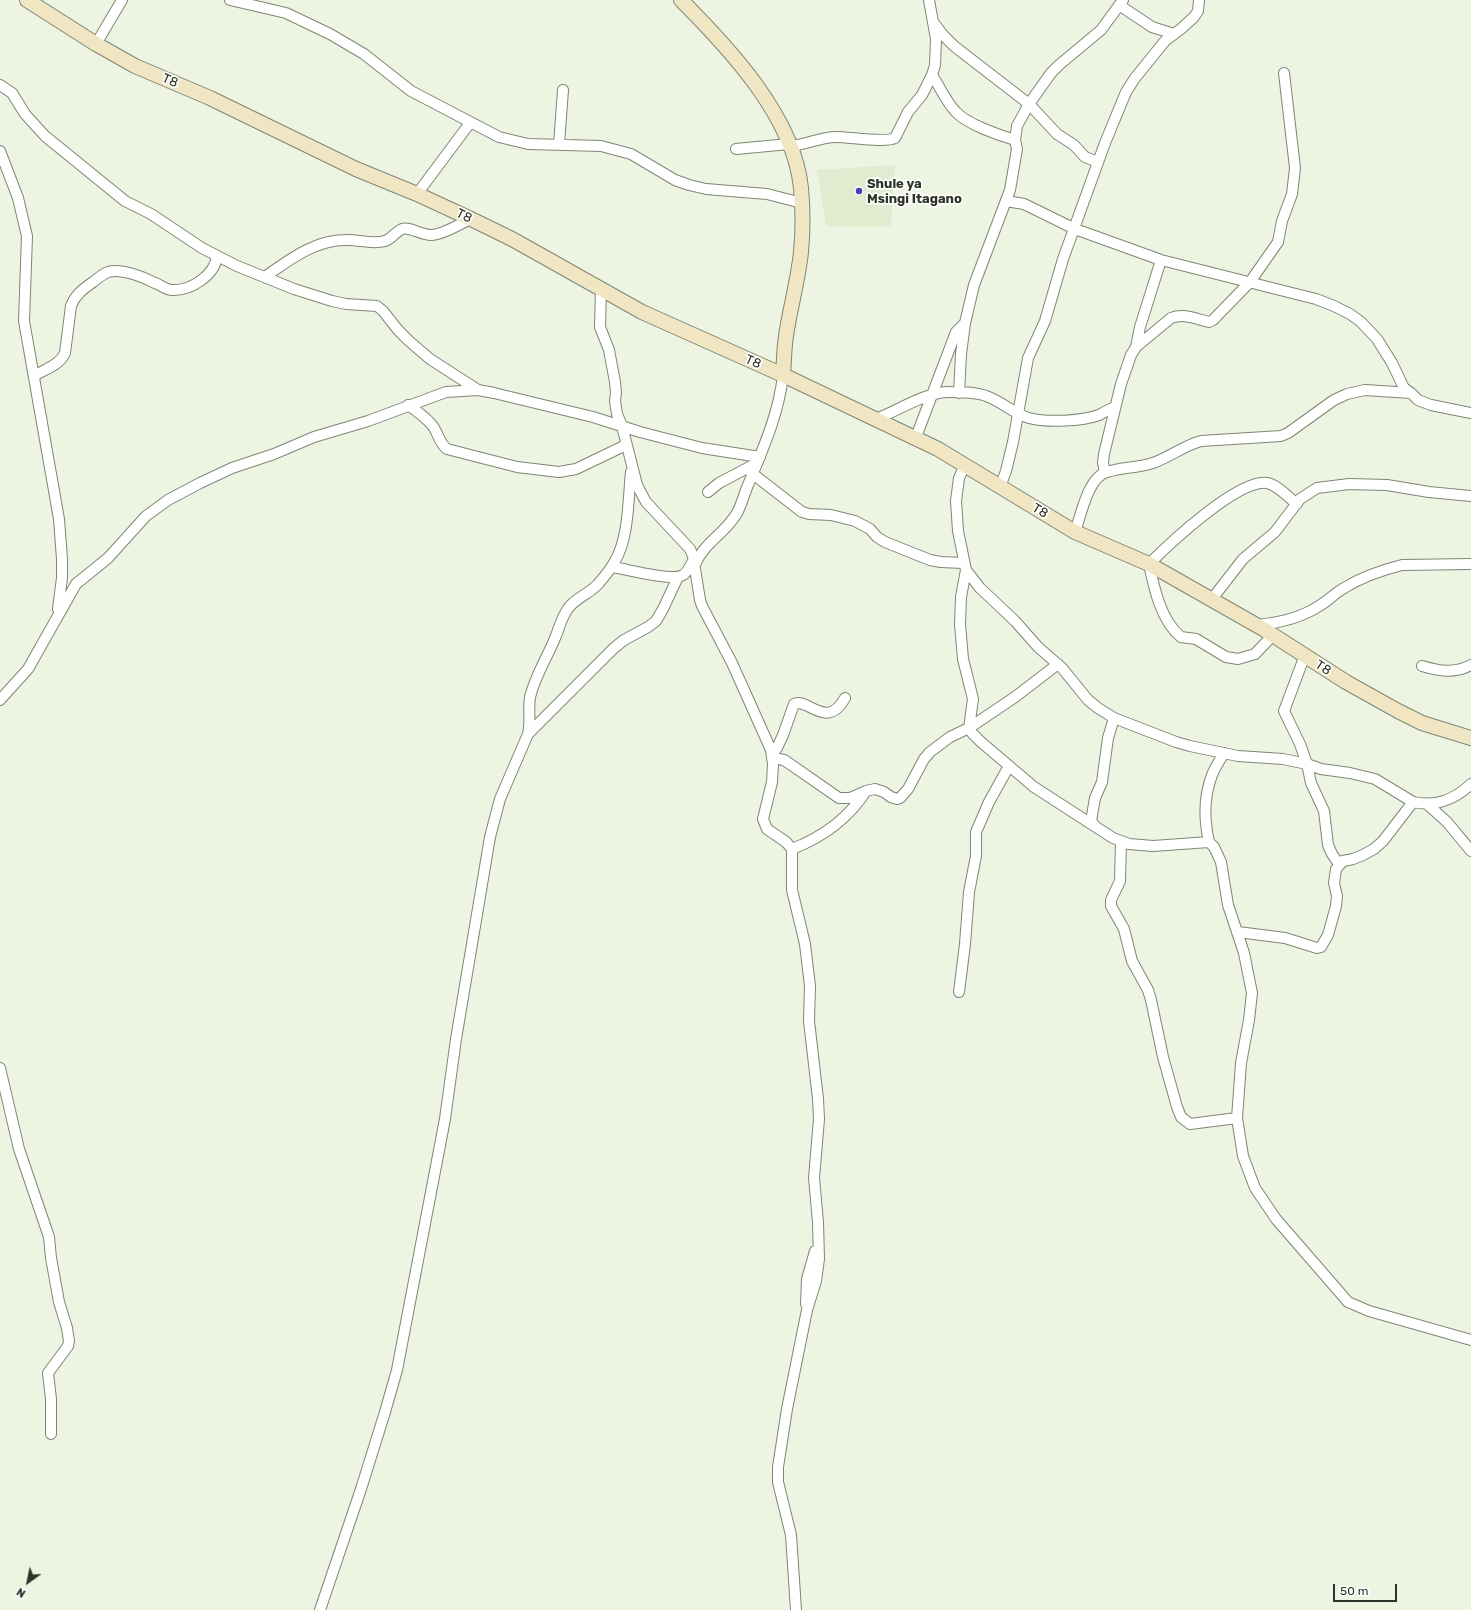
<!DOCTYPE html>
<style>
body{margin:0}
#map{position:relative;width:1471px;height:1610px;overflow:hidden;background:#edf4e1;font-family:Rubik,sans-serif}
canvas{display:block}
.north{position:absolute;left:8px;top:1562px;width:40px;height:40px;-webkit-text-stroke:3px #fdfffb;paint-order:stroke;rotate:213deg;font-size:11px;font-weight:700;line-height:16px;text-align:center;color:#2f322b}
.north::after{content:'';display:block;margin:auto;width:14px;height:18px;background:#2f322b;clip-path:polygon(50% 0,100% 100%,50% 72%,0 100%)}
.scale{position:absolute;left:1333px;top:1584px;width:64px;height:18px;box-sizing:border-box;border:2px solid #2f322b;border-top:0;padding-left:5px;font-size:12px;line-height:14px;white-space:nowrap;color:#2f322b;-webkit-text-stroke:3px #fdfffb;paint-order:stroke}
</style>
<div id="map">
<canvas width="1471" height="1610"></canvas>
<div class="north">N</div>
<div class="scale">50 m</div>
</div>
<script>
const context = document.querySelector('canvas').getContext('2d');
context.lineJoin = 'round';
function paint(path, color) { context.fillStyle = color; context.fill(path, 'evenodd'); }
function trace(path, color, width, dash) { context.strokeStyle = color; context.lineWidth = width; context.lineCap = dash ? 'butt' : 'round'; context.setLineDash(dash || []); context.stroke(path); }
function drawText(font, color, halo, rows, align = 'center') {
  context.font = font + ' Rubik,sans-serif'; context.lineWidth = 3.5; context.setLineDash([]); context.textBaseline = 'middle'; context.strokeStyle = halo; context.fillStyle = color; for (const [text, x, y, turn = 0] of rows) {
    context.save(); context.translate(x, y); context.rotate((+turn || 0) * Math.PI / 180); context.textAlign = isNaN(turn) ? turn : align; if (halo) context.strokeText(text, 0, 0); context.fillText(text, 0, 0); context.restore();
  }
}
const built = new Path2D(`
 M895 165 891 227 826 226 817 170Z`);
const street = new Path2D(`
 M230 0 286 13 330 34 364 54 411 91 499 137 528 144 601 146 631 154 675 180 689 185 706 189 767 194 802 203
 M1119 5 1152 27 1174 34
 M934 23 943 35 954 46 1029 104 1057 134 1074 145 1085 157 1098 162
 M96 44 122 0
 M932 75C940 87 946 102 956 112 967 124 998 135 1015 140
 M0 85 12 93 25 114 45 136 125 201 151 214 202 248 237 266 294 289 332 301 346 304 377 306 383 311 398 330 409 341 430 359 478 390
 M559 145 563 90
 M790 146C806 145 820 137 836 137 850 137 885 143 895 138L908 112 922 95 932 75 935 65 936 39 929 0
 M736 149 789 144
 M0 151 18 198 27 236 24 321 59 519 62 559V578L58 609
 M417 194 470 123
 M1006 201 1024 204 1075 229 1161 260 1292 293 1316 299 1334 306 1350 314 1361 322 1377 339 1392 363 1404 388 1411 393
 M266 276C289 260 315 240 345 240 358 239 372 245 385 241 392 239 395 232 402 229 409 226 423 236 432 235 445 234 459 224 471 219
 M601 289 600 327 609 350 615 382 616 393 615 401 617 414 622 426 637 485 646 502 690 549 693 556 700 600 702 606 732 663 771 750 773 764 772 782 763 819 767 829 786 842 792 849V890L805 944 810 986 809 1021 818 1099 819 1119 814 1178 818 1222 819 1259 816 1281 807 1310 787 1409 778 1467V1482L791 1535 796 1610
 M1136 347 1140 327 1161 260
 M34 376C45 369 60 365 65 353L71 306C75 295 83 289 93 282 98 278 103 274 108 272 121 268 144 277 155 283 161 285 166 290 172 290 191 291 215 275 217 256
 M959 393 961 354 965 323 974 285 1010 190 1017 149 1015 140 1017 126 1029 104 1051 73 1059 65 1101 30 1123 0
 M408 405C417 411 425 417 432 425 438 432 439 443 447 449L517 467 559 472 576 469 626 445
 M876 419C897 411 928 391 950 392 961 392 976 392 986 396 1002 401 1013 414 1029 418 1047 423 1082 421 1099 415 1104 412 1110 409 1115 407
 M916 437 956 332 965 323
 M965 465 959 478 956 501 958 531 966 570 980 588 1015 621 1038 647 1062 668 1088 700 1098 708 1114 718 1176 742 1190 746 1238 756 1283 759 1307 764 1321 769 1350 773 1375 779 1413 802C1436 807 1454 800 1471 784
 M1105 472 1103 463 1104 454 1121 384 1131 355 1136 347 1171 318C1184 313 1196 319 1209 322L1213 320 1250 282 1278 242 1282 221 1292 194 1295 168 1284 73
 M753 474 802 512 809 514 831 515 855 521 870 529 877 537 885 542 930 560 941 562 963 563
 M1000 487 1006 471 1013 442 1028 358 1045 321 1063 259 1105 143 1126 92 1135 78 1165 41 1182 28 1194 17 1198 11 1199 0
 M708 492 719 483 757 463
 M1075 532C1081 515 1088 477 1107 472 1122 467 1138 468 1153 463 1170 457 1183 446 1201 441L1281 436 1288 433 1334 400 1347 394 1365 390 1411 393 1418 400 1431 405 1471 413
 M695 565C703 543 726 533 737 513 742 504 744 494 748 485 763 449 779 413 783 375
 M612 567C627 569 673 582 683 575 689 571 691 564 694 559
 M966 570 961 597 960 624 963 659 973 699 969 728 972 733 981 742 1034 787 1113 838 1129 844 1153 846 1209 842 1214 847 1221 862 1228 905 1244 953 1252 993 1249 1020 1241 1063 1237 1118 1243 1156 1255 1188 1276 1219 1348 1302 1369 1311 1471 1340
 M1212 599 1243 559 1275 532 1300 499 1317 488 1349 484 1387 485 1429 492 1471 496
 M1257 625C1278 623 1301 618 1319 606 1328 601 1335 593 1344 588 1362 577 1382 570 1402 565L1471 564
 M1273 635 1255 654 1238 659 1226 657 1196 639 1181 637C1161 621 1154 588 1149 564 1169 544 1238 479 1267 483 1278 485 1289 498 1297 504
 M1305 655 1284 711 1300 744 1307 764 1311 783 1324 811 1328 845 1332 854 1339 864
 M1422 666C1439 671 1454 674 1471 665
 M0 700 28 669 76 584 108 558 146 516 168 500 200 483 232 468 274 454 314 437 368 421 446 392 478 390 494 393 593 417 640 432 702 448 760 457
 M528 734 614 648 624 640 648 627 656 621 663 609 678 577
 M772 754 777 748 783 735 794 704C807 697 827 731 845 698
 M773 758 784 760 790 764 839 798H850L866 791 875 789 884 792 891 797 897 799 900 798 908 789 924 759 930 752 950 737 969 728 1015 697 1058 664
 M1427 804 1447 822 1471 851
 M1096 827 1091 821 1095 798 1102 782 1108 738 1114 718
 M1121 842 1120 881 1111 900V906L1124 929 1132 961 1148 990 1151 1000 1163 1057 1177 1107 1181 1117 1190 1124 1237 1118
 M1209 842C1204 820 1204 796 1212 775 1215 767 1220 760 1224 753
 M792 849C823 837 848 819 866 791
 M1238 932 1285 938 1317 948 1321 947 1328 935 1336 906 1337 896 1334 883 1336 869 1343 861 1353 859 1363 855 1374 849 1383 841 1413 802
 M959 992 965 944 969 892 976 856V832L989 802 1009 766
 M0 1068 19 1149 49 1237 51 1258 59 1302 67 1328 69 1341 68 1346 48 1373 51 1399V1434
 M806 1304 807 1279 815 1251
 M320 1610 361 1489 385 1412 397 1370 445 1119 456 1039 490 837 500 799 528 734C531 722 528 709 530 697 535 676 547 658 555 638 559 629 561 619 567 610 574 598 590 594 599 583 605 576 611 569 615 561 629 537 628 500 631 472`);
const secondary = new Path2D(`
 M27 0 96 44 135 66 210 98 356 169 417 194 471 219 512 239 642 312 783 375 938 449 1075 532 1149 564 1265 630 1346 682 1398 711 1422 723 1471 738
 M681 0C729 48 794 117 801 188 803 209 803 231 801 252 798 281 790 308 786 336 784 349 784 362 783 375`);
const markers = [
 [859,191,4,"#4540b6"]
];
const streetNames = [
 ["T8",170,81,23],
 ["T8",464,216,26],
 ["T8",753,362,24],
 ["T8",1040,511,31],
 ["T8",1323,668,33]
];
const poiNames = [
 ["Shule ya",867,184],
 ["Msingi Itagano",867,199]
];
paint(built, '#e1ebd0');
trace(street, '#7f8674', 12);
trace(secondary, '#7f8674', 16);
trace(street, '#fff', 10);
trace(secondary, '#f0e6c4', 14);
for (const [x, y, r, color] of markers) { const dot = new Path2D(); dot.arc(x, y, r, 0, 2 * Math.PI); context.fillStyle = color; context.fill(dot); trace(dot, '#fdfffb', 1.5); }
drawText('13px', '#2f322b', '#fdfffb', streetNames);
drawText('bold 13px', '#2f322b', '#fdfffb', poiNames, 'left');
</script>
